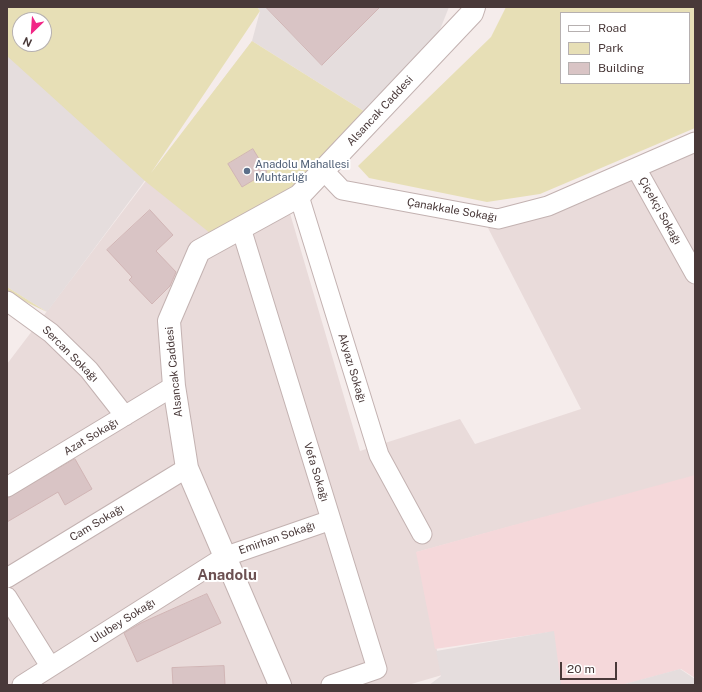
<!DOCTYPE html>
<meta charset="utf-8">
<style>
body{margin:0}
#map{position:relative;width:702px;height:692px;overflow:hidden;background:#f5eceb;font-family:"Public Sans",sans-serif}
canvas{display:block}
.frame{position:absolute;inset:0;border:8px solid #493939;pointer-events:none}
.legend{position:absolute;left:560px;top:12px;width:130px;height:72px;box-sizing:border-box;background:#fff;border:1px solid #b6b0b0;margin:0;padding:5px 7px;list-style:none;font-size:12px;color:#493939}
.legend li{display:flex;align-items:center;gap:8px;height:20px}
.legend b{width:20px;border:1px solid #b6b0b0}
.north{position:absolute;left:12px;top:12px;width:40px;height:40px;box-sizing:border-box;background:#fff;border:1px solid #b6b0b0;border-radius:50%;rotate:205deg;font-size:11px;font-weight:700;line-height:16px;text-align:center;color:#493939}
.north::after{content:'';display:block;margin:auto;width:14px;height:18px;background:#f12786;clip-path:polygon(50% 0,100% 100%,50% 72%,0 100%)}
.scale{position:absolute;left:560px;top:662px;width:57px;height:18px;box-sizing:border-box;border:2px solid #493939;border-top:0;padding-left:5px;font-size:12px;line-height:14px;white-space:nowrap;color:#493939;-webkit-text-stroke:3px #fff;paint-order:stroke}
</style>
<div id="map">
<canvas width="702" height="692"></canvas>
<div class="frame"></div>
<ul class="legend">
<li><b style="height:5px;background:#fff"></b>Road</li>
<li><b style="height:11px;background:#e7dfb6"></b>Park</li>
<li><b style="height:11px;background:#d9c4c5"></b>Building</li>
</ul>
<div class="north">N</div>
<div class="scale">20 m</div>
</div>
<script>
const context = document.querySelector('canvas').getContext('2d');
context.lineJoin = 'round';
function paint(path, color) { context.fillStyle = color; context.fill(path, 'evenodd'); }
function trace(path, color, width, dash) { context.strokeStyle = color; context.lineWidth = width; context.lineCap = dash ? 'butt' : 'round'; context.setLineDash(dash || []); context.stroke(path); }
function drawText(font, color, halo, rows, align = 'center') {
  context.font = font + ' "Public Sans",sans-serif'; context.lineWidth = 4; context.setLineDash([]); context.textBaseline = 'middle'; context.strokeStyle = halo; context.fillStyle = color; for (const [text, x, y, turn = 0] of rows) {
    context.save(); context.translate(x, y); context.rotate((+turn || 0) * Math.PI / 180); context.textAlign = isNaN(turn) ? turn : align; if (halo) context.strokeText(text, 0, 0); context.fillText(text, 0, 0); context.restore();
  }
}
const residential = new Path2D(`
 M252 41 289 210 360 451 460 419 475 444 581 409 488 228 545 216 695 153V476L417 552 442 675 408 685H7V364Z`);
const commercial = new Path2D(`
 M695 475V678L681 669 622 685H560L551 632 435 649 416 552Z`);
const industrial = new Path2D(`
 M257 7H449L439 32 370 115 252 41 260 11Z
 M7 53 146 179 47 312 7 287Z
 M554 631 561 685H429L441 676 436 651Z
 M680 669 695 679V685H621Z`);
const green = new Path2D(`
 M7 7H257L260 11 151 173 252 41 370 115 290 189 210 233 145 181 7 56ZM20 20H44V44H20Z
 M506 7H695V128L540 194 487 202 369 178 358 166 491 37ZM561 13H689V83H561Z
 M7 287 47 312 7 293Z`);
const building = new Path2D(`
 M266 7H380L322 65Z
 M253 149 267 172 242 187 228 164Z
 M150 210 173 235 156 251 176 272 170 286 152 304 129 280 132 277 107 250Z
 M75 459 92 489 65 505 58 492 7 522V499Z
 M207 594 221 623 137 662 124 633 141 623Z
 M224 666 225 685H173L172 668Z`);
const minor = new Path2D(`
 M636 168 695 274
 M324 171 342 190 498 219 548 206 695 142
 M299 196 379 455 422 534
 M241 228 377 669 331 685
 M7 301 51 333 89 370 125 416
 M7 487 174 386
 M7 578 187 468
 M7 597 50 666
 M22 685 224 557 331 520`);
const tertiary = new Path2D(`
 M280 685 187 468 174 386 169 321 199 251 299 196 472 13 474 7`);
const markers = [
 [247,171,4,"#5c6f8a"]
];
const streetNames = [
 ["Alsancak Caddesi",380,111,-47],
 ["Çanakkale Sokağı",452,210,10],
 ["Çiçekçi Sokağı",660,211,61],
 ["Sercan Sokağı",70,354,45],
 ["Akyazı Sokağı",352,368,73],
 ["Alsancak Caddesi",174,372,-96],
 ["Azat Sokağı",91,437,-31],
 ["Vefa Sokağı",316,472,73],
 ["Cam Sokağı",97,523,-31],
 ["Emirhan Sokağı",277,538,-19],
 ["Ulubey Sokağı",123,621,-32]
];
const serviceNames = [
 ["Anadolu Mahallesi",255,165],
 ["Muhtarlığı",255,178]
];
const districtNames = [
 ["Anadolu",227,575]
];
paint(residential, '#e9dbda');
paint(commercial, '#f5d8da');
paint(industrial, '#e5dddd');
paint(green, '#e7dfb6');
paint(building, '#d9c4c5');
trace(building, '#d1b5b5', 1);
trace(minor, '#c3b2b1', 21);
trace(tertiary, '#c3b2b1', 24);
trace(minor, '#fff', 19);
trace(tertiary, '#fff', 22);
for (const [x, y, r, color] of markers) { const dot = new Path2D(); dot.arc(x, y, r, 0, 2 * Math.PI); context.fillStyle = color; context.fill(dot); trace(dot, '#fff', 1.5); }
drawText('11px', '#493939', '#fff', streetNames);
drawText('11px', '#4e5e75', '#fff', serviceNames, 'left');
drawText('bold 15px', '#6c5152', '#fff', districtNames);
</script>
